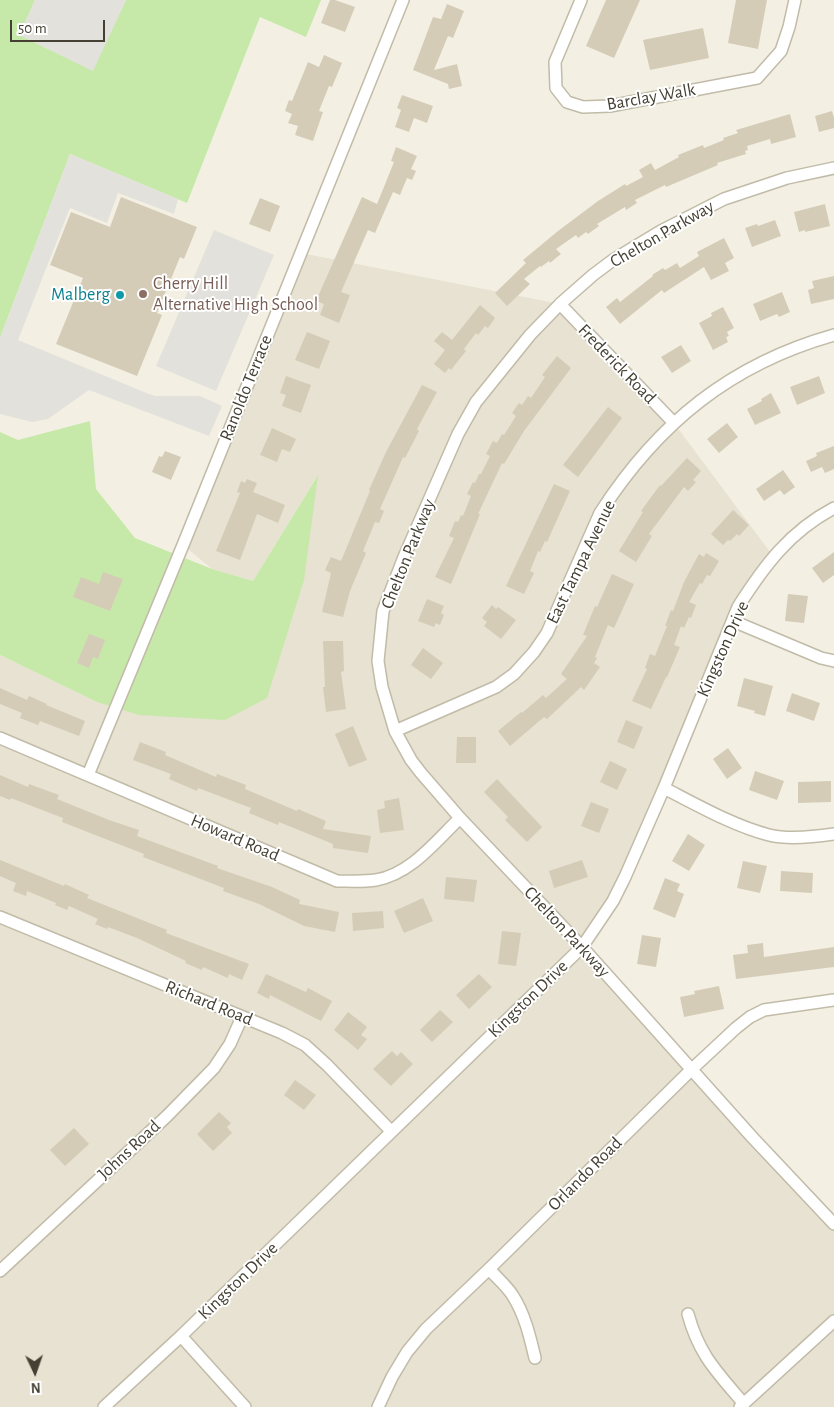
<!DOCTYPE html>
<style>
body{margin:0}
#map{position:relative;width:834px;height:1407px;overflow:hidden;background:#f3f0e3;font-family:"Alegreya Sans",sans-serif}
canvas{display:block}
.north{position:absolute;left:10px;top:1347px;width:50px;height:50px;-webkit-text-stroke:4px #fff;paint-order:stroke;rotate:177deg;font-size:14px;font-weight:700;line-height:20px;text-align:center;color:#454033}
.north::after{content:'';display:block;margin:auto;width:18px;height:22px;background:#454033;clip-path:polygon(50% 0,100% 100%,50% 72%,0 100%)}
.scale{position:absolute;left:10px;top:20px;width:95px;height:22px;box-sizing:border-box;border:2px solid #454033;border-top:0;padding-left:6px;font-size:15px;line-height:18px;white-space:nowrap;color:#454033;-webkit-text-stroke:4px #fff;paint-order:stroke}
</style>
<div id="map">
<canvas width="834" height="1407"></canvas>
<div class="north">N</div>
<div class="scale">50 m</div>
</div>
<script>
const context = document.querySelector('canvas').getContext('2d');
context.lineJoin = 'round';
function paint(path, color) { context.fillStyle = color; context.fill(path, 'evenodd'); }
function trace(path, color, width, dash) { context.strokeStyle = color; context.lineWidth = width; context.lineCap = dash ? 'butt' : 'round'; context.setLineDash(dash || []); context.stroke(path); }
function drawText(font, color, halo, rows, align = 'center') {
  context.font = font + ' "Alegreya Sans",sans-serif'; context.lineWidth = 4; context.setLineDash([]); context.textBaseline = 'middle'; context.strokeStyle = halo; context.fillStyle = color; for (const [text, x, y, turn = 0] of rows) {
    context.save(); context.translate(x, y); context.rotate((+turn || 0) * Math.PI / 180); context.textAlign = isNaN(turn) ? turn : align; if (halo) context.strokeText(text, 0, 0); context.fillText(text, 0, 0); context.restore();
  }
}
const residential = new Path2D(`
 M301 253 560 304 674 423 773 556 754 582 625 877 582 947 834 1224V1407H0V655L97 702 225 720 317 476 253 581 212 569 183 545Z`);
const green = new Path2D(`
 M0 0H35L20 35 92 70 126 0H321L306 37 260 17 187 203 70 154 0 338Z
 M90 421 96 489 135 538 212 569 253 581 318 475 304 580 267 698 225 720 139 715 97 702 0 655V432L18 440Z`);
const parking = new Path2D(`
 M35 0H126L93 71 19 35Z
 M70 154 178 199 174 214 118 193 107 223 70 208 18 340 149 394 156 396H200L222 406 209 436 89 390 48 419 32 422 0 414V338Z
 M214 230 274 255 216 391 156 366Z`);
const building = new Path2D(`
 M330 0H335L355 7 345 32 321 23Z
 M606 0H640L614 58 586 46Z
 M736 0H767L758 49 728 43Z
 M447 4 464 11 453 38 448 36 434 70 457 64 462 86 449 89 448 84 413 70 433 17 441 19Z
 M703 28 709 58 650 70 643 40Z
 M324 55 342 63 332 87 329 86 319 111 323 112 313 141 295 135 298 126 288 123 292 114 285 111 289 100 292 101 308 62 319 67Z
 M402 95 433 106 427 123 414 118 409 132 395 127 401 110 397 108Z
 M832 111 834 118V128L819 132 815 116Z
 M790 114 796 137 771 144 770 139 747 146 748 150 745 151 746 154 717 163 718 165 666 187 665 185 635 200 637 203 626 210 625 207 597 224 599 226 588 234 586 232 578 238 576 235 556 249 561 254 550 263 549 261 541 267 540 266 524 279 530 284 507 306 495 293 526 263 523 260 558 231 598 201 625 184 626 186 643 177 639 170 651 163 655 170 679 157 678 155 703 145 704 148 724 140 723 138 738 133 736 130Z
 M396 147 417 156 411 169 416 171 412 180 407 178 400 195 393 192 375 233 368 230 341 292 350 295 339 323 320 315 324 304 316 301 362 197 377 204 394 162 391 161Z
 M121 197 197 227 184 259 180 257 157 313 162 315 137 376 56 344 83 278 50 265 71 212 110 227Z
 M260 198 280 206 270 232 249 224Z
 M825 204 830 226 805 232V230L799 232 794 212Z
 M775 220 781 236 752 247 745 228 757 224 758 226Z
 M724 238 734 258 725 263 729 271 711 280 704 267 664 293 662 290 620 324 606 307 617 298 620 302 653 276 652 275 663 268 665 270 677 263 680 268 699 256 697 252Z
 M834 276V299L811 304 808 290 814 288 812 281Z
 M782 292 790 312 779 317 777 314 760 321 753 304Z
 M480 305 495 318 488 328 485 326 478 335 476 333 464 349 466 351 451 370 449 368 445 373 434 364 445 350 434 341 442 332 452 340Z
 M723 307 734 328 727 332 729 336 726 337 728 342 713 350 699 323 712 316 711 313Z
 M307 332 330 341 319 369 295 360Z
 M681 345 691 361 672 373 661 357Z
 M557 356 571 368 524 431 504 464 502 463 478 514H480L451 584 435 577 454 538 449 536 455 521 458 522 461 515 463 516 471 496 467 494 473 482 475 483 479 474H481L490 456 486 454 493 441 497 443 502 434 504 435 516 416 512 413 519 403 522 405 528 396 531 398 545 377 542 375Z
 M286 376 311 385 301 413 282 406 286 395 280 393Z
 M819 376 825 393 797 405 790 387Z
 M422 385 437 392 417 429 419 431 405 458 403 457 380 509 384 511 379 523 375 522 363 551 366 553 350 591 343 617 322 612 331 573 325 570 331 557 341 561 370 491 369 490 386 452Z
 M771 393 781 413 755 425 747 409 762 401 761 399Z
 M608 407 622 418 578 477 563 465Z
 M727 423 738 437 719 453 707 439Z
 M272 428 296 439 290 452 282 449 277 462 260 455Z
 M834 446V469L825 473 822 467 811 472 806 461 817 456 816 453Z
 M165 451 181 457 171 480 152 472 159 456 162 457Z
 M687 458 701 471 693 480 696 482 688 491 684 487 649 534 652 536 636 562 619 551 643 512 641 511 660 485 661 486Z
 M783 470 795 487 784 495 780 490 764 501 756 489Z
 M247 479 257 483 253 492 285 505 278 523 257 514 240 560 216 551 240 493 237 492 241 481 245 483Z
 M554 484 570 491 547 542 545 541 540 552 538 551 530 571 534 573 524 594 506 586Z
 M733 510 749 525 739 536 737 534 730 541 728 540 723 545 711 534Z
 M834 552V575L823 583 812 568Z
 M706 553 719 561 710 576 707 575 702 584 700 583 689 602 696 605 691 618 689 617 684 628 681 626 674 645 680 647 667 677H666L651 709 632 701 647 669 645 668 650 654 655 656 667 626H665L671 610 673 611 684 582 699 554 704 557Z
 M103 572 123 579 110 611 73 597 81 577 99 584Z
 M612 574 634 584 614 628 608 625 595 657 597 658 594 663 600 667 584 690 581 687 547 719 544 717 510 746 498 731 521 712 522 713 543 695 546 698 567 679 561 674 587 636 583 635 595 606 597 607Z
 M788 594 808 596 804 623 785 621Z
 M427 599 444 606 441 613 444 615 440 625 436 623 434 627 418 621Z
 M492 605 496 609 498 607 516 620 501 639 484 626 487 622 482 618Z
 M89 634 105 640 98 659 93 657 89 668 77 663Z
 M323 641H343L344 671 341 672 346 709 326 712 323 687H325Z
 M423 648 443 663 431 679 411 665Z
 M744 678 773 686 765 716 754 713 755 711 737 706Z
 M0 688 27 700 29 696 47 704 46 705 85 721 79 736 40 721 38 725 20 718 22 713 0 704Z
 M792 693 820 703 814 721 786 711Z
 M626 720 643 727 634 749 617 742Z
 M353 726 367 760 349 767 335 734Z
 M457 737H476V763H456Z
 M140 742 166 752 165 755 216 777 217 774 246 785 245 789 297 811 298 809 326 821 323 829 371 836 368 853 333 848V844L279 822 278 825 249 813 251 808 198 788 197 791 169 779 171 774 133 760Z
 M728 748 742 768 727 779 713 759Z
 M610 761 627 769 617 790 600 782Z
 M755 771 784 781 777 800 749 790Z
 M0 775 28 787 29 784 59 795 57 799 109 820 139 830 137 836 218 866 217 868 272 887 300 900 299 904 339 912 335 932 304 926 259 904 223 891 224 888 143 857 144 854 62 822 63 818 11 798 10 800 0 796Z
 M497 779 542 827 527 842 505 820 508 817 484 792Z
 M831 781V802L798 803V782Z
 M399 798 404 830 380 833 377 810 385 808 384 801Z
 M591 802 609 809 599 833 581 826Z
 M688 834 705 845 689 871 672 861Z
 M0 860 64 886 65 884 89 895 87 898 167 930 166 933 249 964 242 980 229 974 228 978 203 967 202 970 185 963 186 961 137 938 108 927 107 929 95 924 98 919 69 906 67 910 55 905 56 903 27 891 26 896 13 891 16 883 0 876Z
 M582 860 588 877 554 888 549 871Z
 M743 861 767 866 760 893 737 888Z
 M781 871 813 873 812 893 780 891Z
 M446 877 477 880 474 902 444 899Z
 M665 878 680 884 677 891 684 894 675 918 653 909Z
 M423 898 433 921 404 933 394 911Z
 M383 911 384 928 353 931 352 913Z
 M502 931 521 933 516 966 498 964Z
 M642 935 661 938 656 967 637 964Z
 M763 943 764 957 834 947V967L736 979 733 955 748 953 747 945Z
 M266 974 306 992 308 988 332 1001 321 1021 270 995 269 999 257 993Z
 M479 974 492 987 469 1009 456 995Z
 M719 986 724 1009 684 1017 680 997 695 994 694 991Z
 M440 1010 453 1022 432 1042 420 1030Z
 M348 1012 367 1027 361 1035 367 1039 358 1050 334 1030Z
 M392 1051 397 1056 401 1052 413 1064 391 1086 373 1069Z
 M295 1080 316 1095 304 1110 284 1095Z
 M219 1112 231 1123 227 1127 232 1133 213 1151 197 1134Z
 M74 1128 89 1144 65 1166 50 1150Z`);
const minor = new Path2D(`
 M581 0 555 62 556 88 567 102 583 107 610 106 757 78 781 51 789 27 795 0
 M834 168 787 178 724 199 661 231 613 260 593 275 560 304 530 335 476 402 458 434 404 557 383 611 378 661 382 687 395 731 411 760 421 773 460 818 582 947 752 1137 834 1224
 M560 304 674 423
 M733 621 821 658 834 661
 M395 731 496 687 514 674 534 652 547 633 600 513C658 423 731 364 834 335
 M0 738 337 881C350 881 363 882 376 880 411 874 436 841 460 818
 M88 775 183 545 403 0
 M664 788C697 805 734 826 769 835 789 840 814 837 834 834
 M0 917 282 1033 305 1045 327 1065 391 1131
 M489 1269C497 1278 507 1286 513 1296 525 1315 530 1337 535 1358
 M0 1271 167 1116 214 1068 230 1044 242 1017
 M688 1314C699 1355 717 1372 744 1404
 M181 1336 245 1407
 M104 1407 181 1336 582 947 613 901 625 877 664 788 738 607C764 566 790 531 834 508
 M378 1407 392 1377 407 1352 426 1329 489 1269 692 1069 736 1028 750 1017 764 1010 834 1000
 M740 1407 834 1321`);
const markers = [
 [143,294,5,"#8d6e63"],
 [120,295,5,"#0f9aa8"]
];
const streetNames = [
 ["Barclay Walk",651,97,-10],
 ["Chelton Parkway",662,234,-30],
 ["Frederick Road",617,364,46],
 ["Ranoldo Terrace",246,388,-68],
 ["Chelton Parkway",408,554,-68],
 ["East Tampa Avenue",581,562,-64],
 ["Kingston Drive",723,649,-66],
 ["Howard Road",235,838,23],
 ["Chelton Parkway",567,932,47],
 ["Kingston Drive",528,999,-44],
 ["Richard Road",209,1003,22],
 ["Johns Road",129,1150,-43],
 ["Orlando Road",585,1174,-45],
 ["Kingston Drive",238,1281,-44]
];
const educationNames = [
 ["Cherry Hill",153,284],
 ["Alternative High School",153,305]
];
const cultureNames = [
 ["Malberg",110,295]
];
paint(residential, '#e7e2d1');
paint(green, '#c6e9a9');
paint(parking, '#e3e1dc');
paint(building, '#d5ccb8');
trace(minor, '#c1bba8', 14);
trace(minor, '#fff', 11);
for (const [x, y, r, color] of markers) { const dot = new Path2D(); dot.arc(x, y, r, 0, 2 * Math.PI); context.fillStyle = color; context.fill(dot); trace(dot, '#fff', 2); }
drawText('18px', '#454033', '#fff', streetNames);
drawText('18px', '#785e54', '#fff', educationNames, 'left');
drawText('18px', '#0d838f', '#fff', cultureNames, 'right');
</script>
